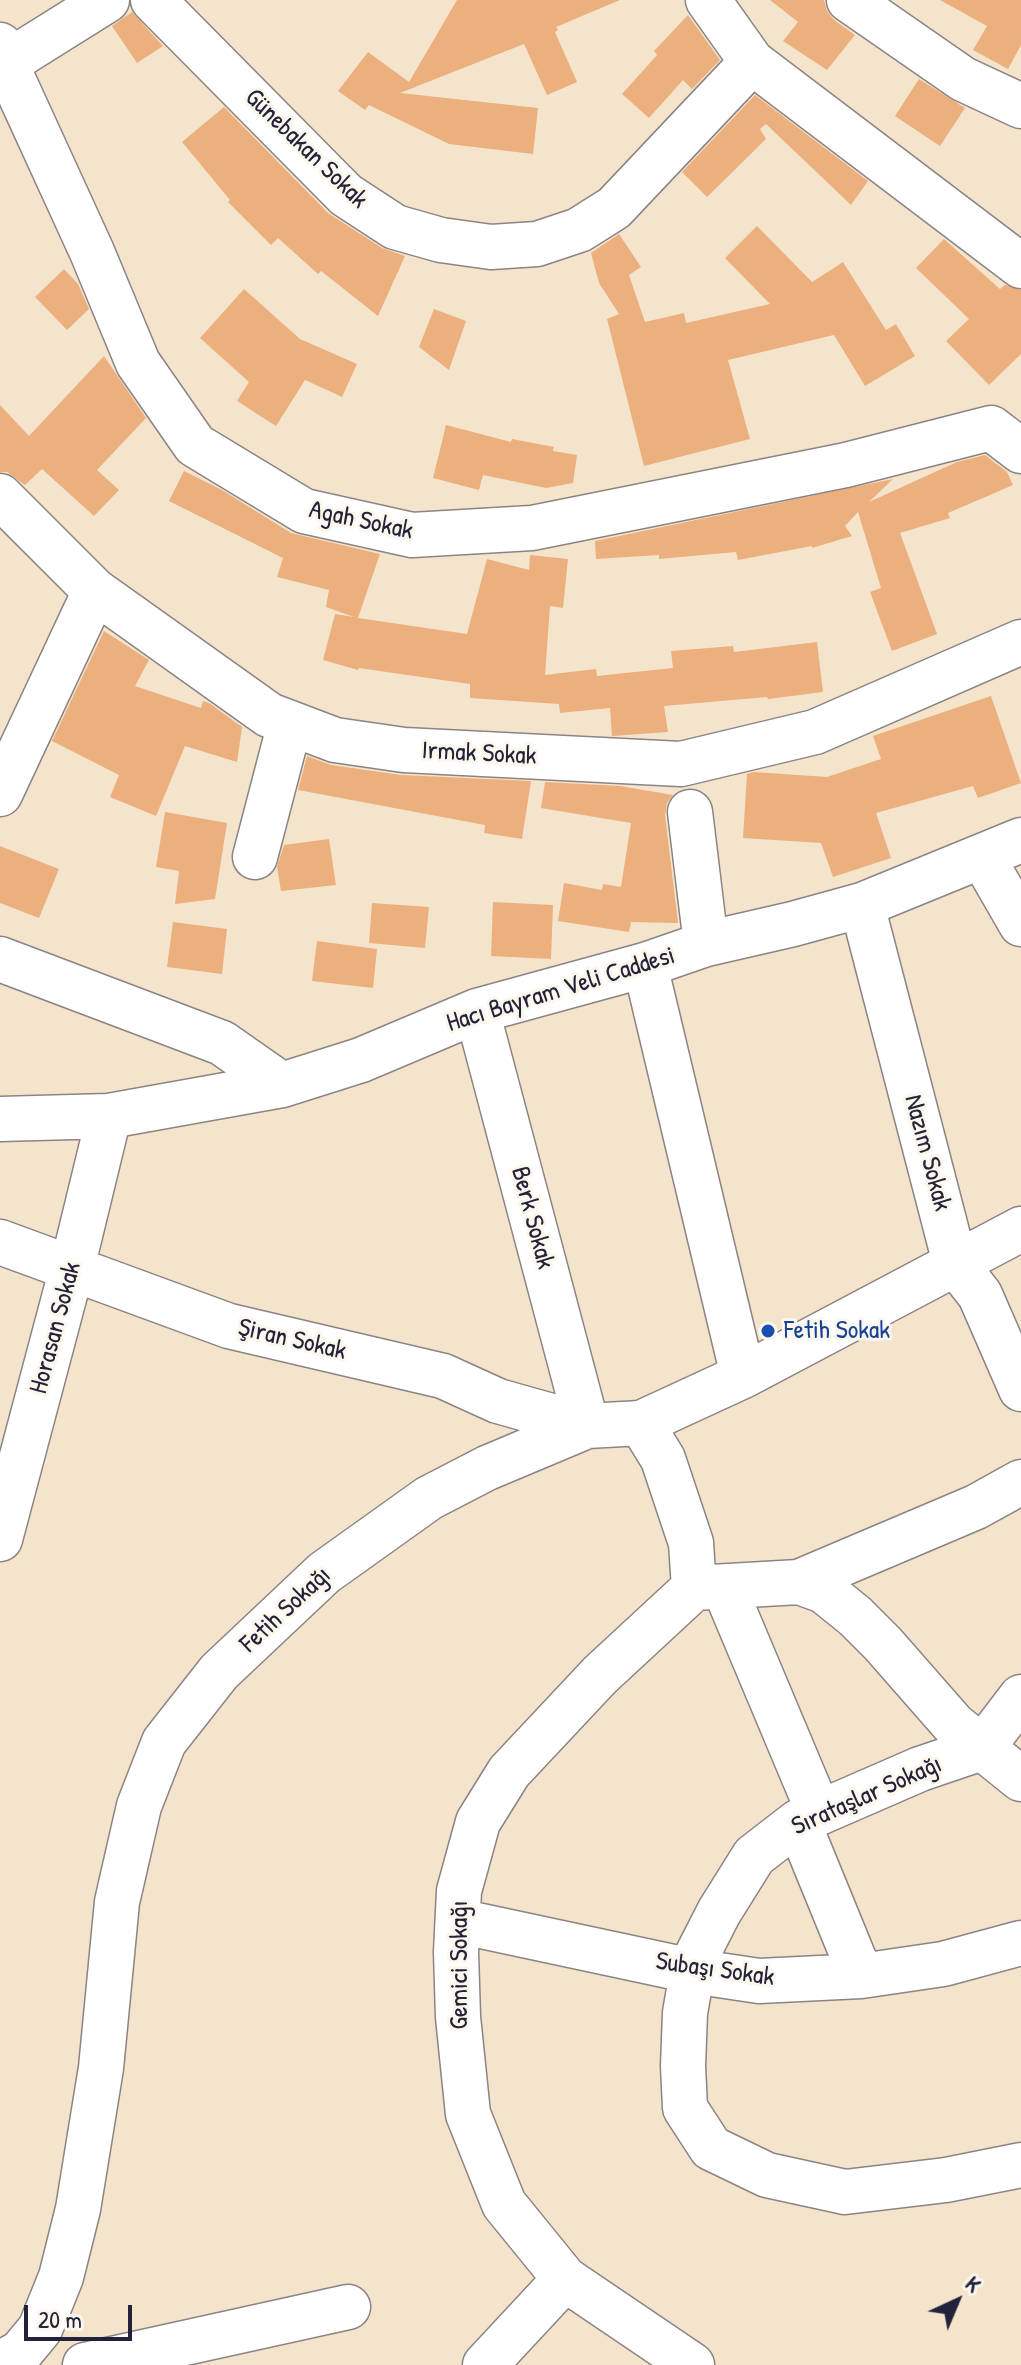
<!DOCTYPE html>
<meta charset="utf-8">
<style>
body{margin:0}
#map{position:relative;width:1021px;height:2365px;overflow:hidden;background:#f5e4cc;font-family:"Patrick Hand",sans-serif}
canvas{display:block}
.north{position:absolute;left:917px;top:2261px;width:80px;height:80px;-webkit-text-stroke:6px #fbf7ec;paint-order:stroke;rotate:44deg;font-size:22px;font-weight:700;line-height:32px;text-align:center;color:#22223b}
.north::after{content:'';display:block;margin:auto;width:28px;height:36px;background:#22223b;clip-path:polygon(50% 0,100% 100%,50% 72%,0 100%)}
.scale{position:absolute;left:24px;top:2305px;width:108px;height:36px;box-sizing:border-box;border:4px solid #22223b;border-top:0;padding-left:10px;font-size:24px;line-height:28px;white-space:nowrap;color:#22223b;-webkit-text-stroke:6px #fbf7ec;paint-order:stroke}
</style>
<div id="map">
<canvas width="1021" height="2365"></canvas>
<div class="north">K</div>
<div class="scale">20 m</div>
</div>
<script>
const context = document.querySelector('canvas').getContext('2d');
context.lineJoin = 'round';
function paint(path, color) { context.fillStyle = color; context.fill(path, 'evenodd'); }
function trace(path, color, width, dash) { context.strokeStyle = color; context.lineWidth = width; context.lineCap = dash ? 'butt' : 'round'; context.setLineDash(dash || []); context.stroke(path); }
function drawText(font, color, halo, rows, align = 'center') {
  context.font = font + ' "Patrick Hand",sans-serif'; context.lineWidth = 6; context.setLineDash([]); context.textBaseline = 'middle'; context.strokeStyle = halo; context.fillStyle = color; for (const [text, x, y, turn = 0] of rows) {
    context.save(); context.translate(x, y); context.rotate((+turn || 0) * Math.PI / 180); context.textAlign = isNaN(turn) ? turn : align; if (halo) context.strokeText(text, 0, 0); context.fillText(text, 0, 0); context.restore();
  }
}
const building = new Path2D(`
 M457 0H620L556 27 558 30 555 32 577 82 547 95 524 44 400 93 538 108 533 154 449 144 369 105 365 110 338 91 368 52 409 82Z
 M770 0H824L827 11 834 20 855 35 827 70 783 41 798 22Z
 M940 0H1021V45L1008 69 973 50 987 26Z
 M132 12 163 46 137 63 112 26Z
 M688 15 720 60 692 89 683 80 649 118 622 94 657 55 654 51Z
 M919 79 965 108 940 146 895 116Z
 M755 95 868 181 851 205 766 124 760 129 766 139 707 197 682 172Z
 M224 107 328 213 382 248 405 256 378 316 321 271 318 274 278 238 271 245 228 202 230 200 182 142Z
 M757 226 812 282 843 262 886 330 896 324 915 356 865 386 834 335 728 360 750 439 644 466 607 319 619 314 599 283 591 253 619 234 641 267 629 275 645 322 684 313 686 323 770 304 725 258Z
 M944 239 1000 289 1005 285 1021 290V354L989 385 946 341 969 319 916 268Z
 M64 269 78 284 89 309 67 330 35 297Z
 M244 289 300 339 357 364 342 397 305 380 276 426 237 401 249 382 200 338Z
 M434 309 466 321 449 370 419 347Z
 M104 356 146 418 97 470 119 490 94 516 42 469 25 485 7 472H0V405L29 436Z
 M446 425 511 442 512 439 554 447 553 451 577 455 573 483 546 488 483 475 479 490 433 478Z
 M985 455 1007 472 1013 485 948 513 950 518 900 533 937 634 892 651 870 592 881 588 858 512 845 526 852 536 812 548V546L738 560 736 552 659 559V555L596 559 595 541 893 479 869 502 957 462Z
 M184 471 222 490 291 533 380 554 358 618 467 634 487 559 529 570 530 555 568 559 563 608 550 606 545 675 596 669 597 676 673 668 671 651 733 646 734 652 817 642 823 692 768 699 767 697 664 706 668 732 612 736 610 708 560 713 559 704 470 698V684L359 668 358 670 323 660 335 614 354 617 326 607 329 590 277 577 283 558 169 501Z
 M104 631 149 660 135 686 201 708 203 701 209 703 242 727 237 762 185 746 156 816 110 797 119 775 52 741Z
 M991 696 1021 783 978 798 973 786 876 813 891 858 833 877 821 843 743 838 747 774 754 772 827 777 881 759 873 736Z
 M307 756 331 765 401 775 531 781 522 839 484 833 485 825 298 790Z
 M545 782 620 786 673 795 667 803 665 815 678 923 631 922 629 932 558 921 564 883 602 890 603 884 621 887 631 823 541 808Z
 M165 812 227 823 215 899 175 904 179 871 156 867Z
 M329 839 336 885 281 891 277 867 284 845Z
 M0 846 59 869 39 918 0 903Z
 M493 902 553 905 551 959 491 956Z
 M372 903 429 907 425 948 369 943Z
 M173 922 227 929 222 974 167 967Z
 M317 941 377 949 373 988 312 981Z`);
const minor = new Path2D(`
 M153 0 346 195 395 227 441 240 491 247 537 244 579 230 614 208 752 62
 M708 0 752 62 1021 266
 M849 0 963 79 1021 106
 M0 45 6 64 92 252 138 363 195 445 304 511 412 535 532 528 846 465 991 428 1021 451
 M0 67 107 0
 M0 496 95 591 269 715 335 740 404 750 681 764 815 732 1021 642
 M0 794 95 591
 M690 812 706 944
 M255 857 290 723
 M983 858 1021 924
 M862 905 955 1263 980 1295 1021 1389
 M0 959 222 1043 282 1085
 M645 965 743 1376
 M477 1011 587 1426
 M0 1119 109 1116 282 1085 361 1060 477 1011 645 965 706 944 793 924 862 905 1021 840
 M0 1242 229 1326 443 1376 498 1401 587 1426
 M641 1423 663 1459 691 1543 694 1588 600 1675 509 1772 478 1822 459 1891 456 1952 458 2017 468 2114 504 2204 565 2279 692 2365
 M0 1539 72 1268 109 1116
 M799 1582 976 1507 1021 1482
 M724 1587 819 1813
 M694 1588 799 1582 824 1591 855 1616 883 1644 954 1725 1021 1779
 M1021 1697 982 1748 920 1769 798 1822 754 1856 719 1912 694 1961 685 2013 683 2066 685 2108 711 2148 767 2175 845 2192 946 2180 1021 2165
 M798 1822 861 1976
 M458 1921 692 1971 759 1981 861 1976 943 1964 1021 1943
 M0 2364 21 2352 40 2329 61 2277 78 2209 101 2068 117 1902 139 1806 164 1742 219 1672 324 1573 429 1498 487 1468 587 1426 641 1423 743 1376 1021 1229
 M85 2365 348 2307
 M485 2365 565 2279`);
const markers = [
 [768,1331,8,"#1a4fb4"]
];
const streetNames = [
 ["Günebakan Sokak",306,149,44],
 ["Agah Sokak",361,521,12],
 ["Irmak Sokak",479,754,3],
 ["Hacı Bayram Veli Caddesi",561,990,-17],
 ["Nazım Sokak",927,1153,75],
 ["Berk Sokak",532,1218,75],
 ["Horasan Sokak",56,1328,-75],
 ["Şiran Sokak",292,1340,13],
 ["Fetih Sokağı",286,1610,-43],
 ["Sırataşlar Sokağı",867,1796,-24],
 ["Gemici Sokağı",460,1965,-90],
 ["Subaşı Sokak",715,1970,8]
];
const transitNames = [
 ["Fetih Sokak",784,1331]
];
paint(building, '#ecaf7e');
trace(minor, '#8c8384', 47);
trace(minor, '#fff', 44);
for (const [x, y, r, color] of markers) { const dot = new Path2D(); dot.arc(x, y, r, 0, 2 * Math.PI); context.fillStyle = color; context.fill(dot); trace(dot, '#fbf7ec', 3); }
drawText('26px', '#22223b', '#fbf7ec', streetNames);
drawText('26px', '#164399', '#fbf7ec', transitNames, 'left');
</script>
